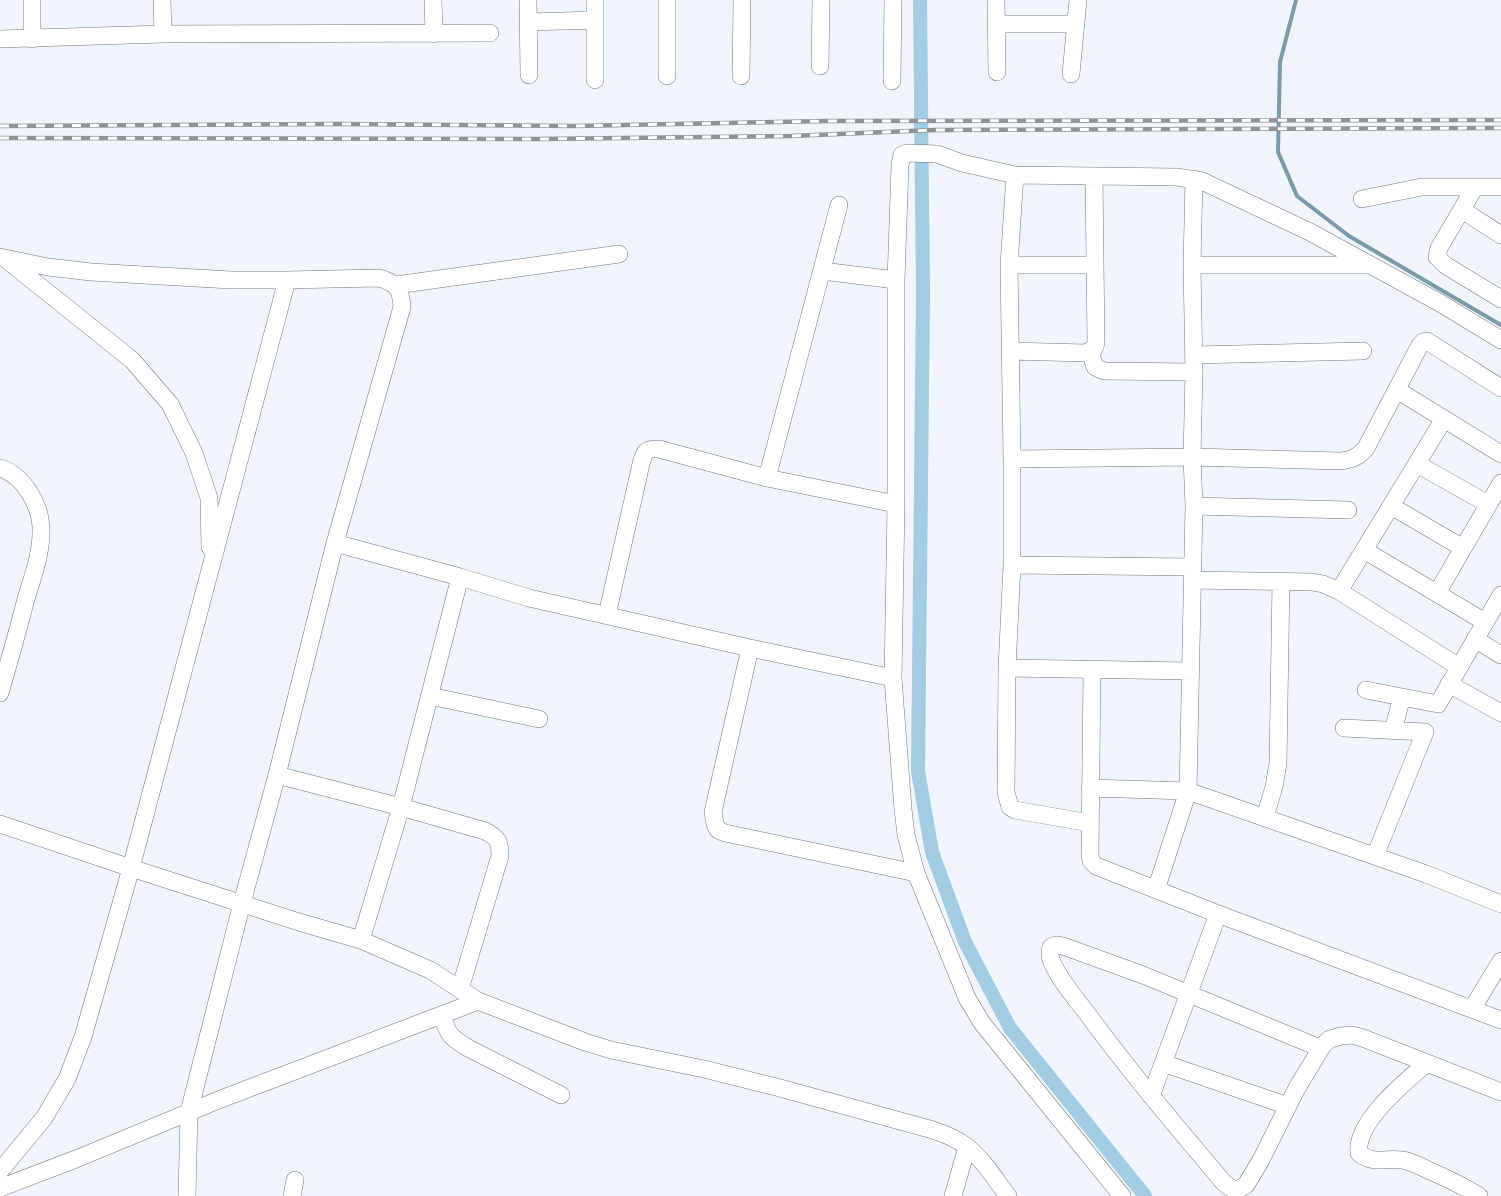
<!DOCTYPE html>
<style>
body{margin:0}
canvas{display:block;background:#f0f5fb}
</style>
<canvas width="1501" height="1196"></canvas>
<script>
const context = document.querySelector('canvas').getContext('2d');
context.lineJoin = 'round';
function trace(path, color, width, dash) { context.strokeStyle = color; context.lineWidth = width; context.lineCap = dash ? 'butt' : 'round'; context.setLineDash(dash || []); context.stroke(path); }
const stream = new Path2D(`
 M1296 0 1280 62 1278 152 1297 196 1349 236 1501 325`);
const canal = new Path2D(`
 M920 0 923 293 918 771 932 852 965 942 1010 1028 1145 1196`);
const minor = new Path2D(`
 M162 0 163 34
 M433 0 434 34
 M528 0 529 75
 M595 0V80
 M667 0V76
 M996 0 997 72
 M528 22 595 20
 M996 24H1076
 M0 39 163 34 490 33
 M32 39V0
 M820 66 821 0
 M1071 74 1078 0
 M741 76 742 0
 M892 81 893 0
 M1015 175 1009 265 1012 459V565L1007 668 1006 792 1010 807 1015 810 1090 823
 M1475 187 1439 248 1437 257 1445 265 1501 299
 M1362 199 1422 187H1501
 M1462 210 1501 235
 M0 257 48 267 91 272 231 280H287L379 278C397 283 401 289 402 307L335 543 277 775 242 903 189 1112 187 1196
 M7 260 132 360 170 404 194 453 209 498 210 547
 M1009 265H1095
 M1192 265H1368
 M822 271 896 280
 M396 285 619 254
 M1010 351 1085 353 1094 349 1096 343 1094 176
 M1090 351 1095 367 1104 371 1194 372
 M1194 355 1363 351
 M1397 390 1501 454
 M1012 459 1192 457 1340 461C1352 460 1358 457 1366 448L1420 345 1423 342 1427 341 1501 388
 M1417 464 1488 504
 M0 468C23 475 40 504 41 527 42 552 33 576 26 599 18 630 9 662 0 693
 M767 478 839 205
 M1194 506 1348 510
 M1391 506 1463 548
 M335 543 460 577 529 598 750 648 893 678
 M1364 550 1485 622
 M1012 565 1192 567
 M1192 580 1312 582 1323 584 1339 591 1459 667
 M1339 591 1444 419
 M1437 593 1501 483
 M607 615 641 464C644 452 646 448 659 449L767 478 896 504
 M1475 639 1501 655
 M750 648 713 812 715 824 718 830 725 833 916 873
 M1007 668 1191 671
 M1092 669 1090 854 1091 861 1096 866 1218 914 1501 1020
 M1449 684 1501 713
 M1366 690 1438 704 1501 595
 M430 696 539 719
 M1344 728 1425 732 1375 856
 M1393 730 1402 697
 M277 775 401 807 361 940
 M1090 788 1188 791 1426 874 1501 904
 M1265 817 1274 787 1278 763 1281 582
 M0 824 131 868 299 922 361 940 430 970 478 1001 585 1042 611 1050 704 1069 780 1088 933 1130C945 1134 956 1138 966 1146 983 1159 995 1179 1008 1196
 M1156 890 1188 791 1194 506 1192 457 1194 372 1192 265 1194 179
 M460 989 500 856C500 841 498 838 485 831L401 807 460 577
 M1472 1009 1501 961
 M442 1015C448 1035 450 1037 468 1048L561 1095
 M1320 1048 1143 975 1063 946 1056 945 1051 947C1050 950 1050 952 1050 956 1054 973 1075 998 1086 1012 1129 1071 1177 1127 1224 1183L1231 1188 1237 1190 1246 1185 1261 1160 1297 1088 1323 1045 1330 1039 1341 1036 1352 1035 1363 1038 1501 1092
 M1163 1063 1288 1106
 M1427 1063C1405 1082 1355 1122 1359 1153 1374 1166 1389 1156 1407 1161 1414 1163 1422 1167 1430 1171 1447 1178 1463 1186 1479 1196
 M1151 1096 1218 914
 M0 1171 44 1118 67 1079 83 1037 131 868 287 280
 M0 1188 76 1159 221 1099 478 1001
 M292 1196 295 1180
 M953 1196 967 1147
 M1122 1196 982 1023 967 998 916 873 906 835 903 809 893 678 896 504V280L900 165 902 155 907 153 937 154 962 163 1015 175 1177 177 1202 181 1310 232 1440 303 1501 340`);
const rail = new Path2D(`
 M0 126 338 124 575 126 826 121 1501 120
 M0 138 539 139 791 136 934 130 1501 128`);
trace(stream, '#7c9baa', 4);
trace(canal, '#a1cce1', 14);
trace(minor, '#72777b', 18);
trace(minor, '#fff', 17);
trace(rail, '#8f9397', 4.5);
trace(rail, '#fff', 3, [9]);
</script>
